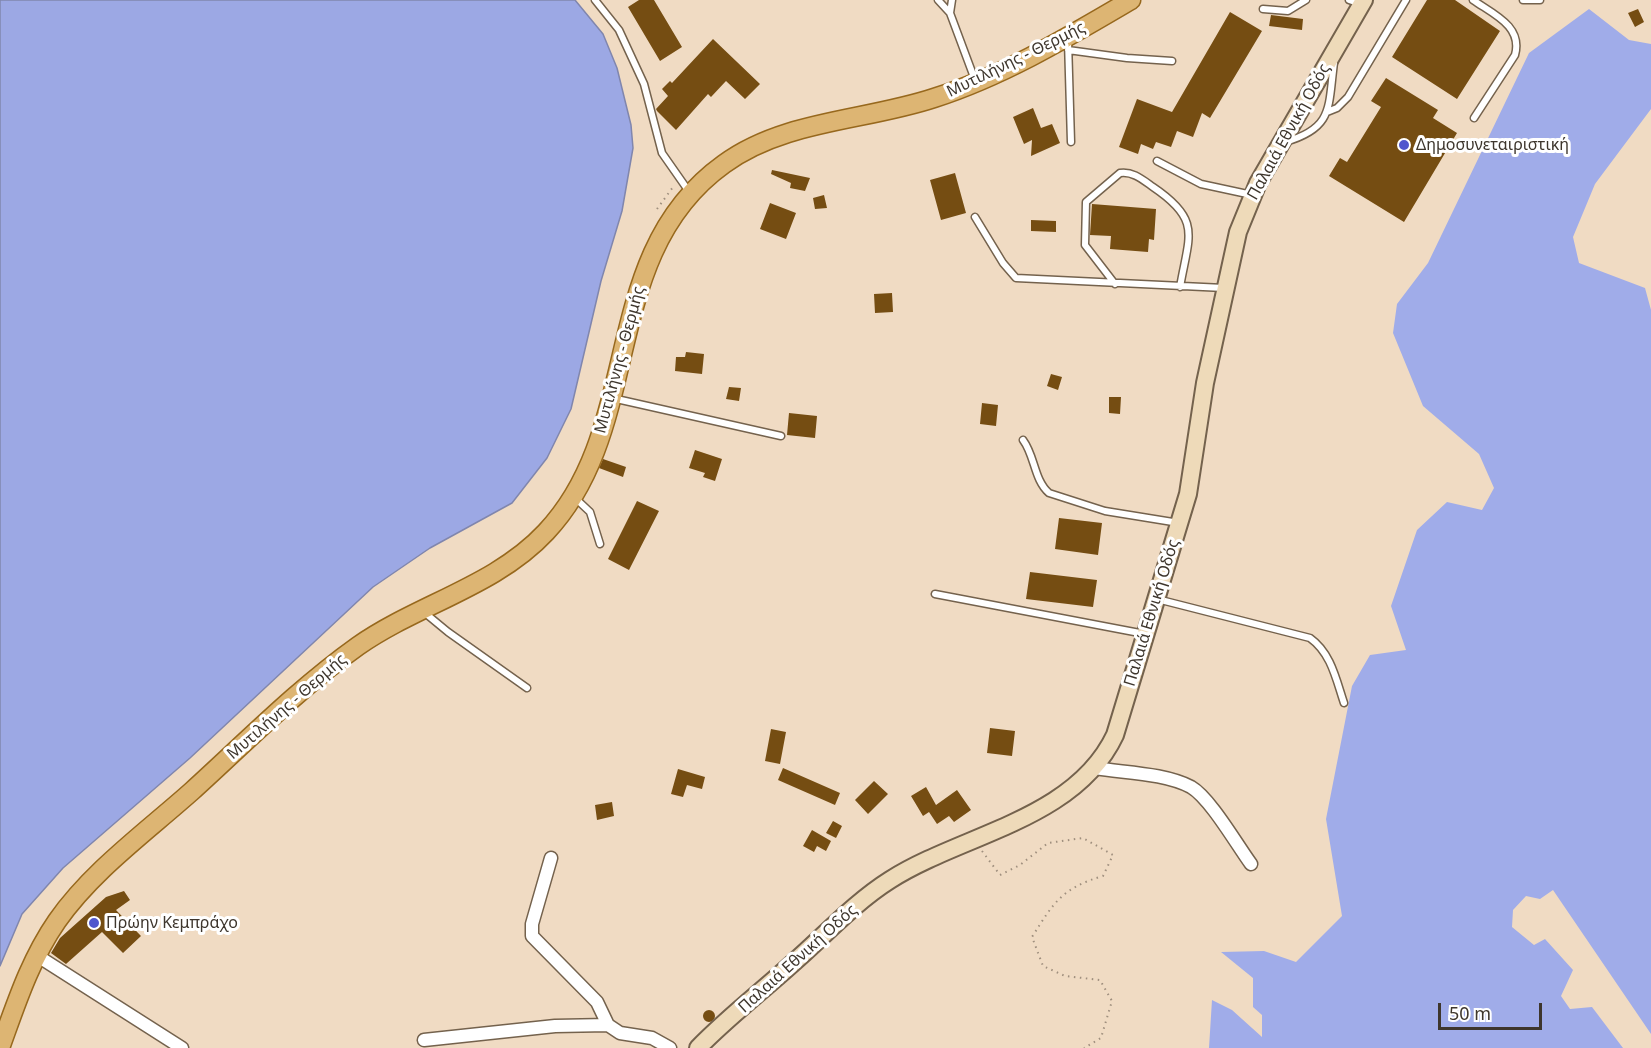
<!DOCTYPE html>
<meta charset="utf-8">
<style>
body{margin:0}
#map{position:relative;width:1651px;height:1048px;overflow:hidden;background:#f0dbc3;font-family:"Noto Sans",sans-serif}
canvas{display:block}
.scale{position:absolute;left:1438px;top:1003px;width:104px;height:27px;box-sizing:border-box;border:3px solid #3e362d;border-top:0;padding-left:8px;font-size:18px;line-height:21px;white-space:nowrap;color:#3e362d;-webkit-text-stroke:4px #fff;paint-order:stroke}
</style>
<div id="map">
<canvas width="1651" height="1048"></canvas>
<div class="scale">50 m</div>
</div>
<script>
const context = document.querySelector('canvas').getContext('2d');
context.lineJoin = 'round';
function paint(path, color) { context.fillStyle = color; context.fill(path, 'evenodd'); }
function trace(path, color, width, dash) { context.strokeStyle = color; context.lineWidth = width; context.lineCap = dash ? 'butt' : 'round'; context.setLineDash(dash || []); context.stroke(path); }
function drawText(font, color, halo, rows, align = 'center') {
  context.font = font + ' "Noto Sans",sans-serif'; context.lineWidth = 6; context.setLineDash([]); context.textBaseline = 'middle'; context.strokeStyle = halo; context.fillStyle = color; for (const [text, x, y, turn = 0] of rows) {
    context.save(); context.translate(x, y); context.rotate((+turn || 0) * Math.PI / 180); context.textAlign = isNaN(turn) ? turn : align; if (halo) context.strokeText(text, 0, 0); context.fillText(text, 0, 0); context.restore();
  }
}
const forest = new Path2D(`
 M1589 9 1629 40 1651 44V109L1595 184 1573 237 1579 263 1645 288 1651 310V1034L1553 890 1540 899 1526 896 1513 910 1512 927 1534 945 1545 939 1573 970 1561 996 1570 1009 1592 1007 1623 1048H1209L1212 1000 1232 1010 1262 1037V1015L1253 1007V978L1221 952 1264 951 1296 962 1342 916 1326 819 1352 686 1370 655 1406 650 1391 606 1417 530 1447 502 1482 510 1494 488 1479 454 1423 406 1393 333 1397 304 1428 263 1529 53Z`);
const water = new Path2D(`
 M0 0H575L603 34 617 68 631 125 633 148 622 211 601 281 571 409 547 458 512 503 430 548 373 587 190 758 63 868 22 914 0 966Z`);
const building = new Path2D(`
 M639 0H654L682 47 660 61 628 7Z
 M1427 0H1455L1500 31 1457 99 1392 57Z
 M1638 9 1644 22 1635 27 1628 13Z
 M1230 12 1262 31 1210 118 1202 113 1193 137 1177 131 1171 147 1156 142 1153 149 1141 144 1138 154 1119 147 1137 99 1172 112Z
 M1271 15 1303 19 1302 30 1269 26Z
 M713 39 760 84 745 99 726 81 711 97 708 94 676 130 657 111 656 109 668 96 662 89 670 81 672 83Z
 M1386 78 1438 110 1433 118 1457 133 1404 222 1329 176 1340 158 1347 162 1381 107 1371 101Z
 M1033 108 1041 128 1052 124 1060 143 1031 156 1032 140 1024 144 1013 117Z
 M772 170 810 178 805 191 790 188 791 183 771 174Z
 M955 173 966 213 941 220 930 180Z
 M824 195 827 208 815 209 813 198Z
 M770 203 796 213 786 239 760 229Z
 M1092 204 1156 209 1154 240 1149 239 1148 252 1110 249 1111 236 1090 235Z
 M1031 220 1056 221V232L1031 231Z
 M892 293 893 312 875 313 874 294Z
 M686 352 704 354 702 374 675 371 676 357H685Z
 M1051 374 1062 377 1058 390 1047 386Z
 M729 387 741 388 739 401 726 399Z
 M1109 397H1121L1120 414 1109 413Z
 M982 403 998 405 996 426 980 424Z
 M789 413 817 416 815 438 787 435Z
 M695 450 722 459 715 481 703 477 705 473 689 468Z
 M603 459 626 467 623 477 599 468Z
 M637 501 659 511 629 570 608 559Z
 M1059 518 1102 523 1098 555 1055 549Z
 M1030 572 1097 580 1093 607 1026 599Z
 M990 728 1015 731 1012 756 987 753Z
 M771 729 786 732 780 764 765 761Z
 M783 768 840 793 835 805 778 780Z
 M678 769 705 777 702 789 687 785 683 797 671 794Z
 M874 781 888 794 868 814 855 800Z
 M926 787 936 805 957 790 971 810 954 822 949 816 937 824 929 812 923 816 911 796Z
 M612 802 614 816 597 820 595 805Z
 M833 821 842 826 836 838 826 833Z
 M812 830 831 841 826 851 817 846 814 852 803 846Z
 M124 891 130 900 116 910 141 936 123 953 102 932 66 964 51 953 60 938 106 897Z
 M703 1016a6 6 0 1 1 12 0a6 6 0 1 1-12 0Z`);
const path = new Path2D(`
 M657 209 673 187
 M982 851 1000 875 1020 865 1048 843 1083 838 1113 855 1103 876C1062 888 1054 902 1032 937L1043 966 1065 976 1100 980 1112 1001 1101 1038 1084 1048`);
const lane = new Path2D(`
 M595 0 619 30 644 84 662 153 690 193
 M938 0 950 13 975 80
 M1349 0 1361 4
 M1473 0C1493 14 1523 26 1515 55L1474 118
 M1523 0H1540
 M1263 9 1288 11 1306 0
 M950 13 952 0
 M1068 41 1071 142
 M1068 50 1127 58 1172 61
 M1327 112 1337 108 1348 97 1406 0
 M1285 142C1334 128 1328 107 1334 63
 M1157 161 1201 184 1252 195
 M975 217 1003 263 1016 278 1224 288
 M1115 284 1085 245 1086 202 1120 173C1133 171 1143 180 1153 187 1202 220 1189 235 1180 287
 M612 398 781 436
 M1023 440C1035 456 1034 480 1049 493L1105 511 1179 523
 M574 497 590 512 600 544
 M935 594 1145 634
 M1157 599 1310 638C1331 653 1336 679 1344 703
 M425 613 448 632 527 688`);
const street = new Path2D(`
 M1095 768C1125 773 1164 773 1191 787 1210 798 1237 845 1251 864
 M551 858 532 924V936L597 1002 608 1025 620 1033 652 1038 670 1048
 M36 955 182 1048
 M424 1040 555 1026 608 1025`);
const secondary = new Path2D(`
 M698 1048C727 1018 762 991 793 963 824 936 855 902 890 880 962 834 1075 820 1115 735L1188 494 1205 383 1238 232 1258 183 1364 0`);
const primary = new Path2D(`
 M0 1048C16 1004 30 960 57 921 92 871 146 832 192 791 246 742 299 688 358 646 418 604 496 586 546 532 646 426 597 255 724 164 784 120 865 121 934 98 1003 76 1068 37 1131 0`);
const markers = [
 [1404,145,6,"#5056cd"],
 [94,923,6,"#5056cd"]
];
const streetNames = [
 ["Μυτιλήνης - Θερμής",1016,60,-26],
 ["Παλαιά Εθνική Οδός",1289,132,-61],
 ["Μυτιλήνης - Θερμής",620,360,-75],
 ["Παλαιά Εθνική Οδός",1152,613,-73],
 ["Μυτιλήνης - Θερμής",287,707,-41],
 ["Παλαιά Εθνική Οδός",798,959,-42]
];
const poiNames = [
 ["Δημοσυνεταιριστική",1416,145],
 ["Πρώην Κεμπράχο",106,923]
];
paint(forest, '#a0ace9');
paint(water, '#9ca8e4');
trace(water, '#8086ad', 1.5);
paint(building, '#754d12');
trace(lane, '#74624d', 9);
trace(street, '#74624d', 15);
trace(secondary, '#74624d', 20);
trace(primary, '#97681d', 21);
trace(path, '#9f8f7e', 2, [1.5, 4.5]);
trace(lane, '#fff', 6);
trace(street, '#fff', 12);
trace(secondary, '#eedab9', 16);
trace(primary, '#ddb573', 18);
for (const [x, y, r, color] of markers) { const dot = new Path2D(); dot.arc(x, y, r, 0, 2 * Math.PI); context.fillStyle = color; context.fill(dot); trace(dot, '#fff', 2); }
drawText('16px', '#3e362d', '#fff', streetNames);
drawText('16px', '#3e362d', '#fff', poiNames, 'left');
</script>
